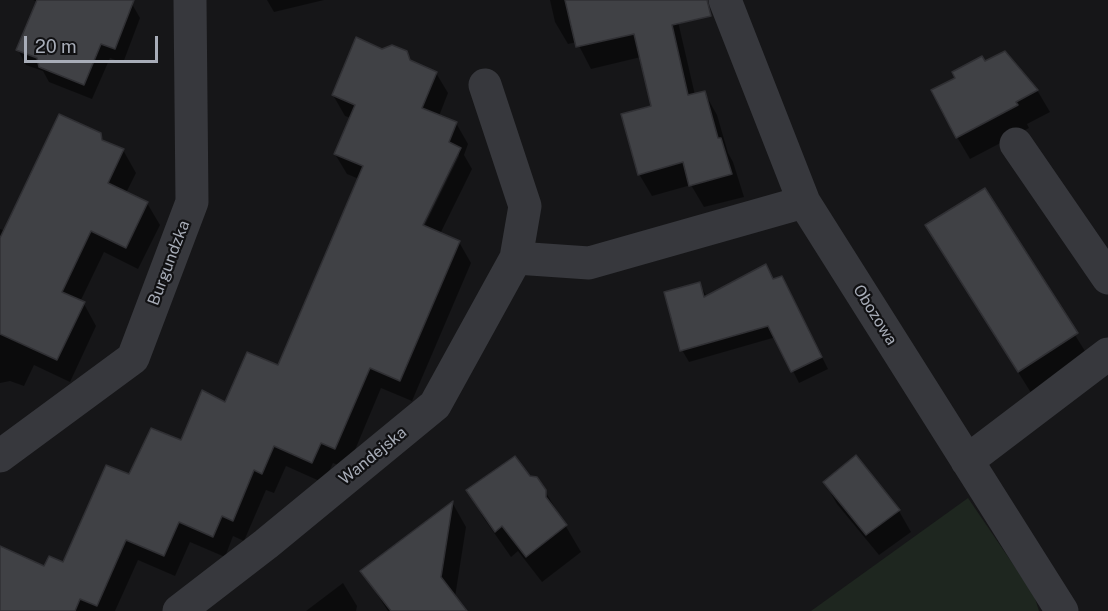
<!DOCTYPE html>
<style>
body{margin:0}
#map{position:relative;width:1108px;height:611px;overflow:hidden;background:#161618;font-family:"Public Sans",sans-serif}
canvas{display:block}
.scale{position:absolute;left:24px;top:36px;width:134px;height:27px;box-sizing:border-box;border:3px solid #a8adb8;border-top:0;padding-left:8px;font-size:18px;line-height:21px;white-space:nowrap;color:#a8adb8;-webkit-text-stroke:4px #111113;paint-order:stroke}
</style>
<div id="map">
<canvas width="1108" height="611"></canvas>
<div class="scale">20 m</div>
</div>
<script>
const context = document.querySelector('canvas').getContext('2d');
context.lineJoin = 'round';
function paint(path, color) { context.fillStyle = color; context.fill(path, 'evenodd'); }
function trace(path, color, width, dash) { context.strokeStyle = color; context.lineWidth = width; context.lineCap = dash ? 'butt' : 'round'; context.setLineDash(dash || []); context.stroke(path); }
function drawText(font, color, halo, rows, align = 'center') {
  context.font = font + ' "Public Sans",sans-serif'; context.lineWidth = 4.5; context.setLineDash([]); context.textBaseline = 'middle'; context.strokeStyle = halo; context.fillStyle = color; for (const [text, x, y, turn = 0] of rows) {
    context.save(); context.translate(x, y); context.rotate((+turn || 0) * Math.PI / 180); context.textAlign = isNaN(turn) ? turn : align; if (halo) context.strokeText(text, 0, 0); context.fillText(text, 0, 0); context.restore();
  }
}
const green = new Path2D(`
 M968 498 1034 595 1039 611H811Z`);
const shadow = new Path2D(`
 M33 0H126L132 4 140 18 123 63 110 58 92 99 49 82 43 71 26 65 18 50 38 2Z
 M267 0H324L274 12Z
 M550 0H673L695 95 704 92 717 115 728 153 733 162 744 197 704 207 691 185 652 196 639 174 652 107 641 57 591 69 577 42 568 44 555 22Z
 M382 50 406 52 411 62 436 73 448 93 439 116 456 123 468 144 464 155 472 169 440 234 459 242 471 263 412 401 381 388 347 469 333 463 324 483 286 466 274 493 266 490 244 541 233 536 225 557 190 542 175 576 138 560 115 611H0V548L45 568 64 564 130 476 182 442 226 404 279 366 359 179 347 174 335 154 351 118 345 116 333 95ZM459 149V156L421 233 418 231Z
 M985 63 1037 90 1050 112 1027 124 1029 128 970 159 957 137Z
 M100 134 105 143 123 150 136 173 126 193 147 203 160 225 138 269 104 252 80 302 84 304 96 326 70 382 34 365 24 386 10 381 0 383V229L5 231Z
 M984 190 1095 367 1038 404 927 226Z
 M773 281 788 289 828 369 799 383 776 337 689 362 682 350 699 283 707 297Z
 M856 457 899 511 911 532 879 555 837 504 825 483Z
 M529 478 545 491 581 552 542 582 518 551 511 557 483 517 468 491Z
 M453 504 466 527 455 597 464 611H388L362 571Z
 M343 583 357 606 356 611H306Z`);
const building = new Path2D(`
 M37 0H134L115 49 101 44 84 85 39 67 37 58 16 50Z
 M565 0H707L711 16 672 25 688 95 705 91 718 138H721L732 174 689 186 683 162 638 175 621 114 651 106 634 34 576 47Z
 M356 37 382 49 392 45 407 51 410 60 437 72 422 108 457 122 449 142 461 148 423 225 460 241 400 381 370 368 335 449 321 443 312 463 274 446 262 474 254 470 233 521 222 516 213 537 179 522 164 556 126 540 97 606 80 599 75 611H0V546L44 566 49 556 63 562 106 465 129 474 151 428 181 440 202 390 225 402 247 352 278 365 363 166 334 154 355 105 332 95Z
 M1005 51 1038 90 1016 102 1018 105 956 138 931 90 955 78 952 72 982 56 985 61Z
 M59 114 101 133 102 140 124 149 108 183 148 202 126 248 91 231 62 292 85 302 57 360 0 334V238Z
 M985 188 1078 333 1018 372 925 225Z
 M766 264 773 279 782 276 822 357 791 372 768 326 680 351 664 292 700 282 704 297Z
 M856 455 900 510 866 535 823 482Z
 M515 456 530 476 537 477 546 490V497L567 525 526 557 502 526 495 532 466 490Z
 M453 501 441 577 467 611H391L360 571Z`);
const minor = new Path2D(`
 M725 0 804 202 1062 611
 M485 85 525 206 516 258
 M1016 144 1108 278
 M0 456 133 358 192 202 190 0
 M967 461 1108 354
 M179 611 266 544 435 405 516 258 589 263 804 202`);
const streetNames = [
 ["Burgundzka",169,263,-69],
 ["Obozowa",875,315,58],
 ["Wandejska",373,456,-39]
];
paint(green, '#1e261f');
paint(shadow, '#0007');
paint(building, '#404145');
trace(building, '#303034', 1.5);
trace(minor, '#37383d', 33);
drawText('16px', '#a8adb8', '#111113', streetNames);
</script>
